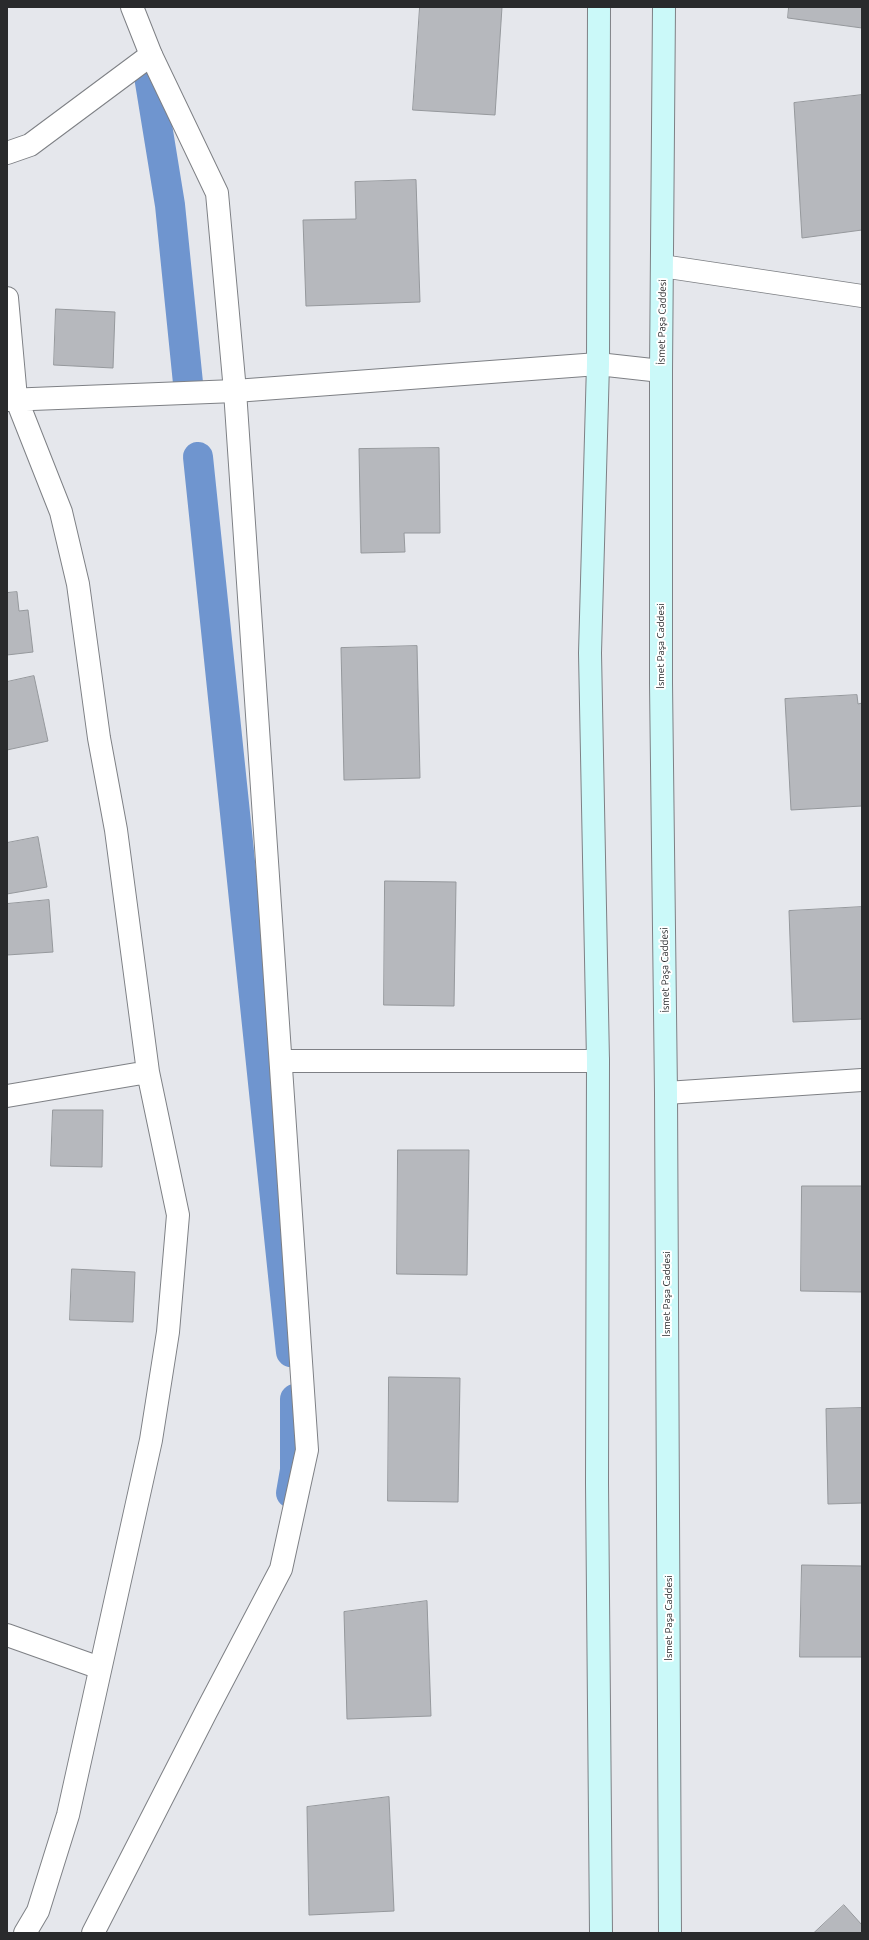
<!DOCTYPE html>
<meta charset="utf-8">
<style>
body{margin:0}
#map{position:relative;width:869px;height:1940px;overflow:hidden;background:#e5e7ec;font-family:Ubuntu,sans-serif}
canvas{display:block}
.frame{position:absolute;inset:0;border:8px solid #292a2c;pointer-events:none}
</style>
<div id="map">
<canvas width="869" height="1940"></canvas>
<div class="frame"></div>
</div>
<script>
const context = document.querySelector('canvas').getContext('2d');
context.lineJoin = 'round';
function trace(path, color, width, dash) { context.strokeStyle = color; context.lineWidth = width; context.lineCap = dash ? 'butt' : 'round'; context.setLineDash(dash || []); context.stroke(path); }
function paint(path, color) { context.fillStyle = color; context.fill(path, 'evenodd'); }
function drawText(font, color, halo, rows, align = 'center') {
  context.font = font + ' Ubuntu,sans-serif'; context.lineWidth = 4; context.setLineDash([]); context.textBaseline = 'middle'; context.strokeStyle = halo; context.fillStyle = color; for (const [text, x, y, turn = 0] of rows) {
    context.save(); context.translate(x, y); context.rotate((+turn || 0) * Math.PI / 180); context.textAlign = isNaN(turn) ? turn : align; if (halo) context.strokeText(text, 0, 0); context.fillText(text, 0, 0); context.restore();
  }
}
const canal = new Path2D(`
 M149 76 170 205 188 383
 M198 457 291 1352
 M291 1493 295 1470V1399`);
const building = new Path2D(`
 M420 7H502L495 115 413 110Z
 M789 7H862V28L788 18Z
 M862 95V230L802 238 794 103Z
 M416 180 420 302 306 306 303 220 356 219 355 182Z
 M56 309 115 312 113 368 54 365Z
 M439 448 440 533H404L405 552 361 553 359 449Z
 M17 592 19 611 28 610 33 652 7 655V593Z
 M417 646 420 778 344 780 341 648Z
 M34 676 48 741 7 750V682Z
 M857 695 858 704 862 703V806L791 810 785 699Z
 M38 837 47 887 7 894V843Z
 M385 881 456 882 454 1006 384 1005Z
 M49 900 53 952 7 955V904Z
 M862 907V1019L793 1022 789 911Z
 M53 1110H103L102 1167 51 1166Z
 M398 1150H469L467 1275 397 1274Z
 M802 1186H862V1292L801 1291Z
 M72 1269 135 1272 133 1322 70 1320Z
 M389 1377 460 1378 458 1502 388 1501Z
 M862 1408V1503L828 1504 826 1409Z
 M802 1565 862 1566V1657H800Z
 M427 1601 431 1716 347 1719 344 1612Z
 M389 1797 394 1911 309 1915 307 1807Z
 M844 1905 862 1925V1933H814Z`);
const minor = new Path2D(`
 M7 153 30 145 151 55
 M662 266 862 296
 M7 298 16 398 61 512 78 584 99 738 116 830 148 1072 178 1215 168 1332 151 1440 68 1815 38 1911 25 1933
 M7 400 235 391 598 364 661 371
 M281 1061H598
 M666 1093 862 1080
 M7 1096 148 1072
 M7 1635 100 1668`);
const tertiary = new Path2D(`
 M93 1933 206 1712 281 1569 307 1450 235 391 217 193 151 55 132 7`);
const secondary = new Path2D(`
 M599 7 598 364 590 653 598 1061 597 1483 601 1933
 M664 7 661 371V683L666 1093 670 1933`);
const streetNames = [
 ["İsmet Paşa Caddesi",662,322,-89],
 ["İsmet Paşa Caddesi",661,646,-90],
 ["İsmet Paşa Caddesi",665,970,-91],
 ["İsmet Paşa Caddesi",667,1294,-90],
 ["İsmet Paşa Caddesi",669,1618,-90]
];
trace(canal, '#6f95cf', 30);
paint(building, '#b6b8bd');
trace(building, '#95989c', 1);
trace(minor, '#7e8085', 24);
trace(tertiary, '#7e8085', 24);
trace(secondary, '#7e8085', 24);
trace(minor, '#fff', 22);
trace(tertiary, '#fff', 22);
trace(secondary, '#cbf9f9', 22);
drawText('10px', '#292a2c', '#fff', streetNames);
</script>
